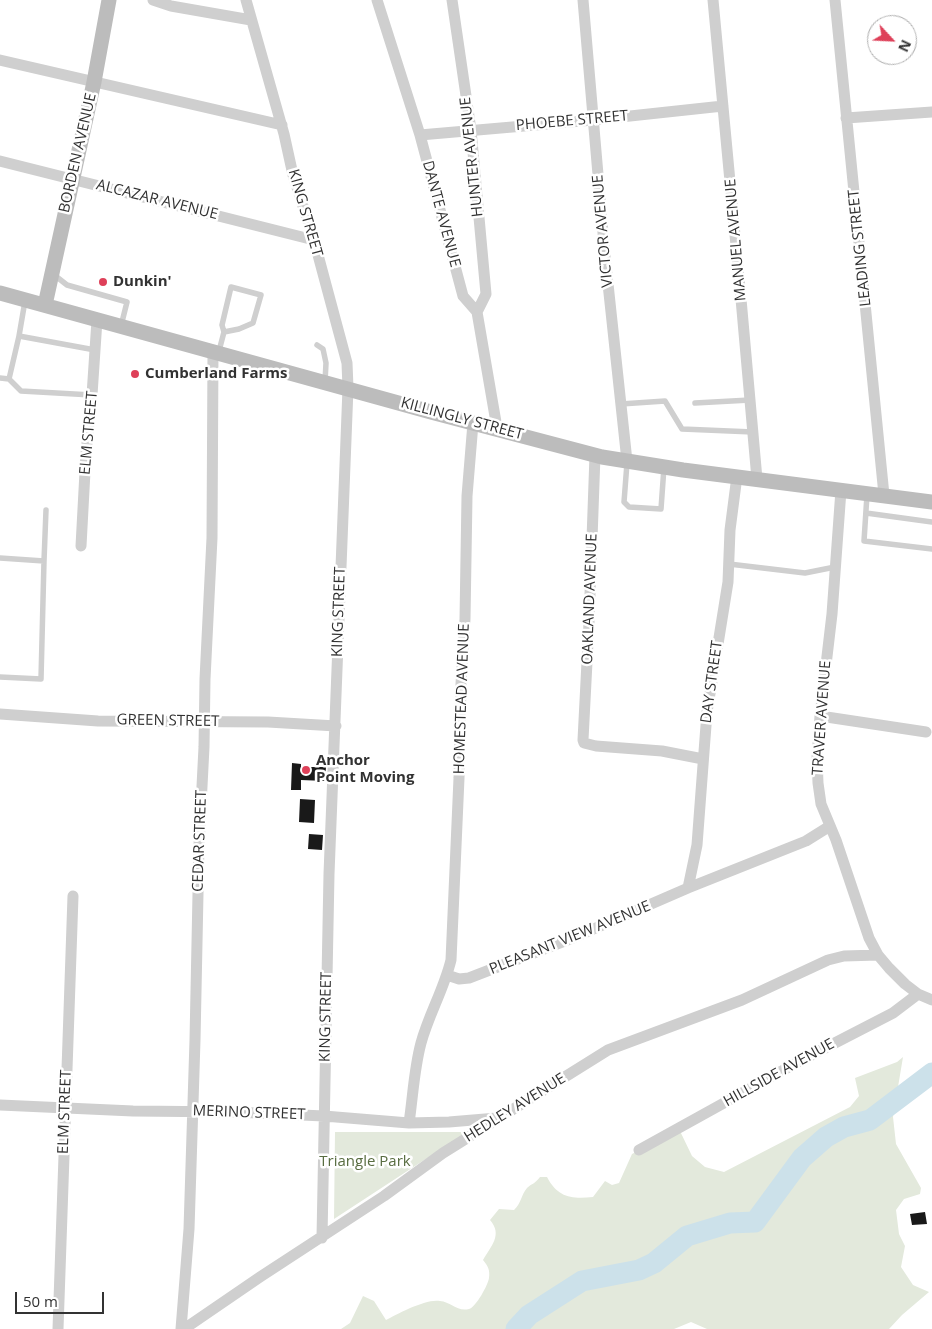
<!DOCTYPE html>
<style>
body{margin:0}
#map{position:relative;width:932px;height:1329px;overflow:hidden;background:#fff;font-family:"Open Sans",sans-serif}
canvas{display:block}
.north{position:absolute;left:867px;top:15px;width:50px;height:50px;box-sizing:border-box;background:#fff;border:1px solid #adadad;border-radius:50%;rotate:115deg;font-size:14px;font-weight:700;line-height:20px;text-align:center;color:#323232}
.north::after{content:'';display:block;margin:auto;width:18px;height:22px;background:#de4059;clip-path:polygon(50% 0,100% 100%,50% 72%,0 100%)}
.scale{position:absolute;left:15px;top:1292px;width:89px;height:22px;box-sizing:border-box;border:2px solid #323232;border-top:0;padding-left:6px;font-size:15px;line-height:18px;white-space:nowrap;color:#323232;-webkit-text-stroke:4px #fff;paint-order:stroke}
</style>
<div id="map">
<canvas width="932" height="1329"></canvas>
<div class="north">N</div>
<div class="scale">50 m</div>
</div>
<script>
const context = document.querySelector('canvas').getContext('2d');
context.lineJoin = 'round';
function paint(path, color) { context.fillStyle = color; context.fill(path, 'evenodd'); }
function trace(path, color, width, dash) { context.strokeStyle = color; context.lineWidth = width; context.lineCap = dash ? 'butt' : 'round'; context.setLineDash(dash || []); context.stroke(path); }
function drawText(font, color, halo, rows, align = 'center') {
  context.font = font + ' "Open Sans",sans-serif'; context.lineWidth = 5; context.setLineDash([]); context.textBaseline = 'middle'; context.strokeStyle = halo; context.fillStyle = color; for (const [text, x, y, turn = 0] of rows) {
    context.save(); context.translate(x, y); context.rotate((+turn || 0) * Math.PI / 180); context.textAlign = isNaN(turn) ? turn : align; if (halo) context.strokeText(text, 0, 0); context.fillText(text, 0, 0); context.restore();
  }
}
const green = new Path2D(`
 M903 1057 893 1117 896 1144 921 1188 920 1194 904 1199 896 1210 899 1234 905 1246 901 1267 913 1285 929 1292 902 1315 889 1329H707L691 1322 674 1329H341L350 1323 363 1296 374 1301 386 1320C397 1314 427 1298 440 1301 451 1302 457 1312 469 1309 476 1307 488 1285 489 1278 490 1270 488 1266 483 1260 491 1246 503 1235 490 1220L499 1209 514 1210C521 1204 521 1195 527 1188 531 1184 535 1184 540 1177H547C558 1198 572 1199 593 1197L605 1181 612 1185 619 1183 632 1154 679 1129 692 1156 705 1167 724 1172 850 1107 859 1096 855 1078 897 1062Z
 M335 1132H467L334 1219Z`);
const river = new Path2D(`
 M516 1329 529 1315 582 1281 639 1270 654 1263 687 1236 730 1223 755 1222 802 1158 826 1137 844 1127 870 1120 932 1073`);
const building = new Path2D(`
 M292 763 301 764V767H326L325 781 301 780V790H291Z
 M300 799 315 800 314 823 299 822Z
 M309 834 323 835 322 850 308 849Z
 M925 1212 927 1224 912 1225 910 1214Z`);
const lane = new Path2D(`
 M53 274 67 285 127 302 121 326
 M25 301 19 336 95 350
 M317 345 323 349 326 363 325 382
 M219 351 224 332 222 325 231 287 261 295 253 323 239 329 224 332
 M0 378 9 379 19 336
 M9 379 21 391 92 395
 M695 403 750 400
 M621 404 665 401 682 429 753 432
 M627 463 624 502 629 507 661 509 664 467
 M867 495 864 541 932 549
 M866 513 932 522
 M0 558 44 561 41 679 0 677
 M44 561 46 510
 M729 564 805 573 835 567`);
const street = new Path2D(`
 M153 0 171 6 251 20
 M246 0 284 134 293 175 314 240 347 363 348 388 329 874 322 1238
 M377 0 420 135 463 296 477 312 497 428
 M452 0 471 130 486 294 477 312
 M583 0 605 256 627 461
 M713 0 741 299 757 479
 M835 0 884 495
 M0 60 282 125
 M846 118 932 112
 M420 135 593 120 723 106
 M0 161 314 240
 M595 455 589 623 583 740 584 743 596 746 662 751 703 759
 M841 490 832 614 820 716 817 758 818 783 821 804 836 840 869 938 878 955 889 968 905 984 918 994 932 1000
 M81 546 86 453 92 395 97 320
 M0 714 98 721 268 722 336 726
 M820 716 926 732
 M688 888 697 845 707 712 728 582 730 530 737 476
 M447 975 459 979 469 978 575 937 688 888 806 841 830 826
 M0 1105 133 1111 235 1112 324 1116 409 1123 449 1122 497 1118
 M409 1123C413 1096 414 1069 421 1043 429 1014 444 989 451 960L459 778 461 684 465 619 467 496 473 423
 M639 1150 798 1062 893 1013 918 994
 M58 1329 73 896
 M181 1329 189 1229 195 1040 199 845 204 747 205 679 212 538 213 352
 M184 1329 260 1277 384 1196 443 1153 608 1050 742 1000 828 960 844 956 878 955`);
const secondary = new Path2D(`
 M0 293 431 412 602 457 683 470 932 502
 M45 305 94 82 109 0`);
const markers = [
 [103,282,5,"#de4059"],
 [135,374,5,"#de4059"],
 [306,770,5,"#de4059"]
];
const streetNames = [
 ["PHOEBE STREET",572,121,-5],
 ["BORDEN AVENUE",78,153,-77],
 ["HUNTER AVENUE",472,157,-96],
 ["ALCAZAR AVENUE",157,200,14],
 ["KING STREET",305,213,74],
 ["DANTE AVENUE",441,214,75],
 ["VICTOR AVENUE",603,231,-95],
 ["MANUEL AVENUE",736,240,-95],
 ["LEADING STREET",860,248,-96],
 ["KILLINGLY STREET",462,419,15],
 ["ELM STREET",89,433,-85],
 ["OAKLAND AVENUE",590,599,-88],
 ["KING STREET",339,612,-88],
 ["DAY STREET",712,682,-82],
 ["HOMESTEAD AVENUE",462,699,-88],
 ["TRAVER AVENUE",822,718,-86],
 ["GREEN STREET",168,721,1],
 ["CEDAR STREET",200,841,-88],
 ["PLEASANT VIEW AVENUE",570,938,-22],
 ["KING STREET",326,1017,-89],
 ["HILLSIDE AVENUE",779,1073,-29],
 ["HEDLEY AVENUE",515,1108,-32],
 ["ELM STREET",65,1112,-88],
 ["MERINO STREET",249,1113,2]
];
const poiNames = [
 ["Dunkin'",113,282],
 ["Cumberland Farms",145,374],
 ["Anchor",316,761],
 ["Point Moving",316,778]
];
const parkNames = [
 ["Triangle Park",365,1162]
];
paint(green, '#e3e9dc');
trace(river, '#cce1ea', 21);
paint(building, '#191919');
trace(lane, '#cfcfcf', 5.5);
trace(street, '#cfcfcf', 11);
trace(secondary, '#bcbcbc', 15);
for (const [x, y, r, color] of markers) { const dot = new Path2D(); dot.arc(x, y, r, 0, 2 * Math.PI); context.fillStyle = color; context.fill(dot); trace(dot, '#fff', 2); }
drawText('15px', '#323232', '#fff', streetNames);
drawText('bold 15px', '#323232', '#fff', poiNames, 'left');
drawText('15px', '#596d41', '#fff', parkNames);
</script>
